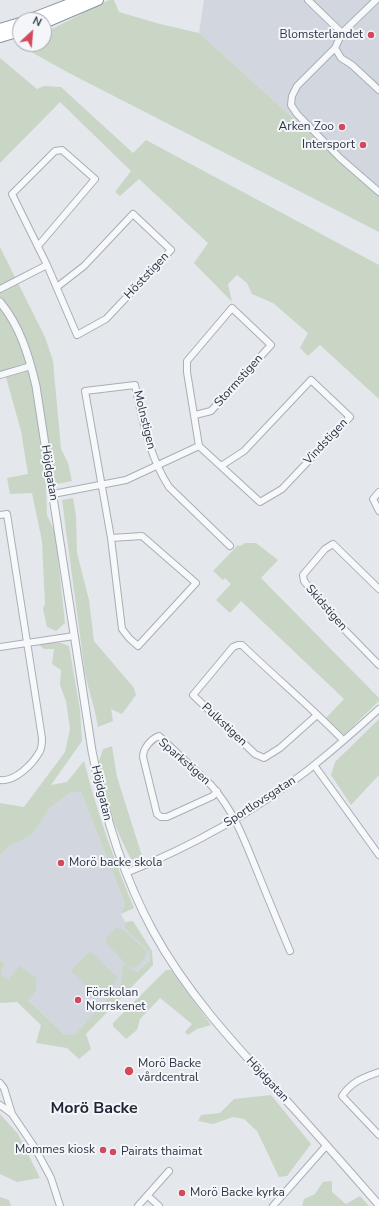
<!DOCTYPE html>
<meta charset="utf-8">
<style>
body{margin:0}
#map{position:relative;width:379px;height:1206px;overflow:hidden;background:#e4e7ec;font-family:"Nunito Sans",sans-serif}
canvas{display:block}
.north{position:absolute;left:12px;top:12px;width:40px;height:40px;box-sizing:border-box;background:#f4f6f9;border:1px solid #a4a8b1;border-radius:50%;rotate:26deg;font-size:11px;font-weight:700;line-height:16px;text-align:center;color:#2b3445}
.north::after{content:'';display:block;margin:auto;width:14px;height:18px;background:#d1495b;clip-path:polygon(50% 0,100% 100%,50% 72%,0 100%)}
</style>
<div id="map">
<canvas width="379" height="1206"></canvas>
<div class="north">N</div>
</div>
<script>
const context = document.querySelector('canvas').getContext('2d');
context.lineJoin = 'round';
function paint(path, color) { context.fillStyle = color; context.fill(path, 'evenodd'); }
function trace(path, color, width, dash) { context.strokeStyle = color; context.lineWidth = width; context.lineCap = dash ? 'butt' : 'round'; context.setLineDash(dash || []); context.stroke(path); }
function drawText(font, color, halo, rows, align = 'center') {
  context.font = font + ' "Nunito Sans",sans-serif'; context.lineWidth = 4; context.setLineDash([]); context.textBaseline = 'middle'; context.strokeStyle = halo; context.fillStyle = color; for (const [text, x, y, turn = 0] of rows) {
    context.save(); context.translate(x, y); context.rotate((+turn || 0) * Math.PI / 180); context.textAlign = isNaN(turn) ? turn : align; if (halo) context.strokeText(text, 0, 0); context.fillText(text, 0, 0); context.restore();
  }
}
const built = new Path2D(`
 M204 0H379V196L199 33Z
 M71 792H81L125 904 121 914 125 922V929L150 952V960L137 972 123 965 120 985 74 1035H65L1 974 5 963 0 960V856L10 846 32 835 50 808Z`);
const green = new Path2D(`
 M109 0H114L119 12 160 24 199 33 379 196V232L69 73 33 53 24 44H44V33Z
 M0 58 37 89 44 86 61 87 133 153 146 140 379 265V399L320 345 308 356 300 348 308 333 273 303 252 294 247 283 237 275 228 284 232 302 194 263 208 243 139 179 120 196 115 192 131 171 60 102 0 163Z
 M0 247 45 337 53 361 61 449 68 463 72 481 46 486 47 515 55 532 65 623 56 631 47 627 43 609 45 604 42 541 32 493 10 494 7 478 28 474 21 431 4 370 0 372Z
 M73 498 76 516 77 553 89 600 94 641 134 688 136 695 122 714 111 709 113 721 98 727C95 708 89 692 85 673L62 500Z
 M245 543H256L278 560 261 578 379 698V701L344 735 326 718 344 699 241 601 230 613 216 600 231 584 225 578 223 580 213 571 238 545 240 546Z
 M49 642 61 643 69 646 80 710 82 741 51 785 67 782 84 761C97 812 114 860 134 908L121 914 125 904 81 792H71L50 808 32 835 10 846 0 856V803L24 807 65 752 70 729 66 701 60 685 61 670 52 664 54 649H44L38 644Z
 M379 719V775L351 805 331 775 335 762Z
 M112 746 117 777 142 856 140 860 131 859C117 832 101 795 99 764 99 759 102 753 103 749Z
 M133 921 152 951 153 965 86 1034 91 1049 79 1059 67 1048 36 1043 41 1025 17 1002 0 1003V960L5 963 1 974 8 980 20 966 36 978V990L28 1000 65 1035H74L120 985 123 964 137 972 150 960V952L125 929V922Z
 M116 928 122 929 146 951 145 958 135 968 128 966 106 943V938Z
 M90 951 118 978 99 998 71 971Z
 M166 970H171L211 1025 197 1029 188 1035 185 1032 192 1024 160 998 140 1019 137 1030 126 1039 113 1026V1023Z
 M271 1095 311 1144 287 1176 279 1177 257 1131 244 1119 233 1117 213 1124 198 1121 201 1115 220 1113 234 1099Z
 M0 1114 18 1134 40 1178 17 1182 0 1174Z
 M332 1181V1192L346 1204 360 1196 369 1206H302L304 1199 315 1194 323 1182Z
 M0 1197 9 1200 11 1206H0Z`);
const minor = new Path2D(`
 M308 0 342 33
 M376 0 342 33 335 48 341 58 352 65 379 90
 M335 48 297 86 292 96 291 105 297 114 340 158 379 192
 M38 246 95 179 62 150 55 151 12 194 47 265 77 335 106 319 171 250 133 214 84 266 57 287
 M0 289 47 265
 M0 375 31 366
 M195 415 211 411 271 345 232 308 187 361V372L199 446
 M199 446 260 502 282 489 350 417 311 380 244 451 221 466
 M379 492 373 499 379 511
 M53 494 126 480 199 446
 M0 515 7 514 42 738C42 743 42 747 40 751 33 764 15 782 0 780
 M111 538 142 536 196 583 138 646 129 638 122 629 111 538 85 391 135 385C143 421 149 456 169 487L230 546
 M379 589 333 544 325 549 303 575 304 581 340 625 379 665
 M0 647 74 636
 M317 715 280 748 264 758 255 754 193 695 233 647 238 645H242C275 677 311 707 343 740
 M314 765 379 855
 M217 791 213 796 167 817H161L157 814 143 757C143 748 151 739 159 736L211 785C234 811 244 839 257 871 268 898 279 925 290 951
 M126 873C190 847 252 813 308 770 332 751 356 730 379 709
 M379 1072C364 1077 351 1082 342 1096L379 1135
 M0 1083 4 1088 12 1114 35 1148 51 1178 60 1206
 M0 1105 11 1113
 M148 1196 159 1206
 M138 1206 169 1171
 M273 1206 326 1146`);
const tertiary = new Path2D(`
 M0 302C20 326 29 356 36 386L92 751C104 814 122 874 153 931 190 999 243 1053 295 1110 323 1141 351 1173 379 1205`);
const trunk = new Path2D(`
 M28 20 80 0
 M44 23 98 0
 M0 29 20 23
 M0 37 20 31`);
const markers = [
 [371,35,4,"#d1495b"],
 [342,127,4,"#d1495b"],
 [363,145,4,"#d1495b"],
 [61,863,4,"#d1495b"],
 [78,1000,4,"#d1495b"],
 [129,1071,5,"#d1495b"],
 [103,1150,4,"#d1495b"],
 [113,1152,4,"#d1495b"],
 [182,1193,4,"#d1495b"]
];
const poiNames = [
 ["Blomsterlandet",363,35,"right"],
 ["Arken Zoo",334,127,"right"],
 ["Intersport",355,145,"right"],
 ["Morö backe skola",69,863],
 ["Förskolan",86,993],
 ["Norrskenet",86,1007],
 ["Morö Backe",138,1064],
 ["vårdcentral",138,1078],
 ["Mommes kiosk",95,1150,"right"],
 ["Pairats thaimat",121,1152],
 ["Morö Backe kyrka",190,1193]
];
const streetNames = [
 ["Höststigen",147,276,-47],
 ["Stormstigen",239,381,-48],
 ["Molnstigen",144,420,76],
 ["Vindstigen",326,442,-47],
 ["Höjdgatan",49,473,81],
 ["Skidstigen",326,608,49],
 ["Pulkstigen",224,725,43],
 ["Sparkstigen",184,762,41],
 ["Höjdgatan",101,793,77],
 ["Sportlovsgatan",260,802,-33],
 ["Höjdgatan",267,1080,47]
];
const districtNames = [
 ["Morö Backe",94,1109]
];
paint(built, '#d2d6de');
paint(green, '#c9d6c5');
trace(minor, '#a9aeb7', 8);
trace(tertiary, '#a9aeb7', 9);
trace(trunk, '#8b94a3', 12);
trace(minor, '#f7f8fa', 6);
trace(tertiary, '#f7f8fa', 7);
trace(trunk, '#fff', 10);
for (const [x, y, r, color] of markers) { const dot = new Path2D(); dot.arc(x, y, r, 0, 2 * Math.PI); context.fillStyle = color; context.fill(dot); trace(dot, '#f4f6f9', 1.5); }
drawText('12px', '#2b3445', '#f4f6f9', poiNames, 'left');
drawText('12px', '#2b3445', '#f4f6f9', streetNames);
drawText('bold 16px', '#1d2536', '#f4f6f9', districtNames);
</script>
